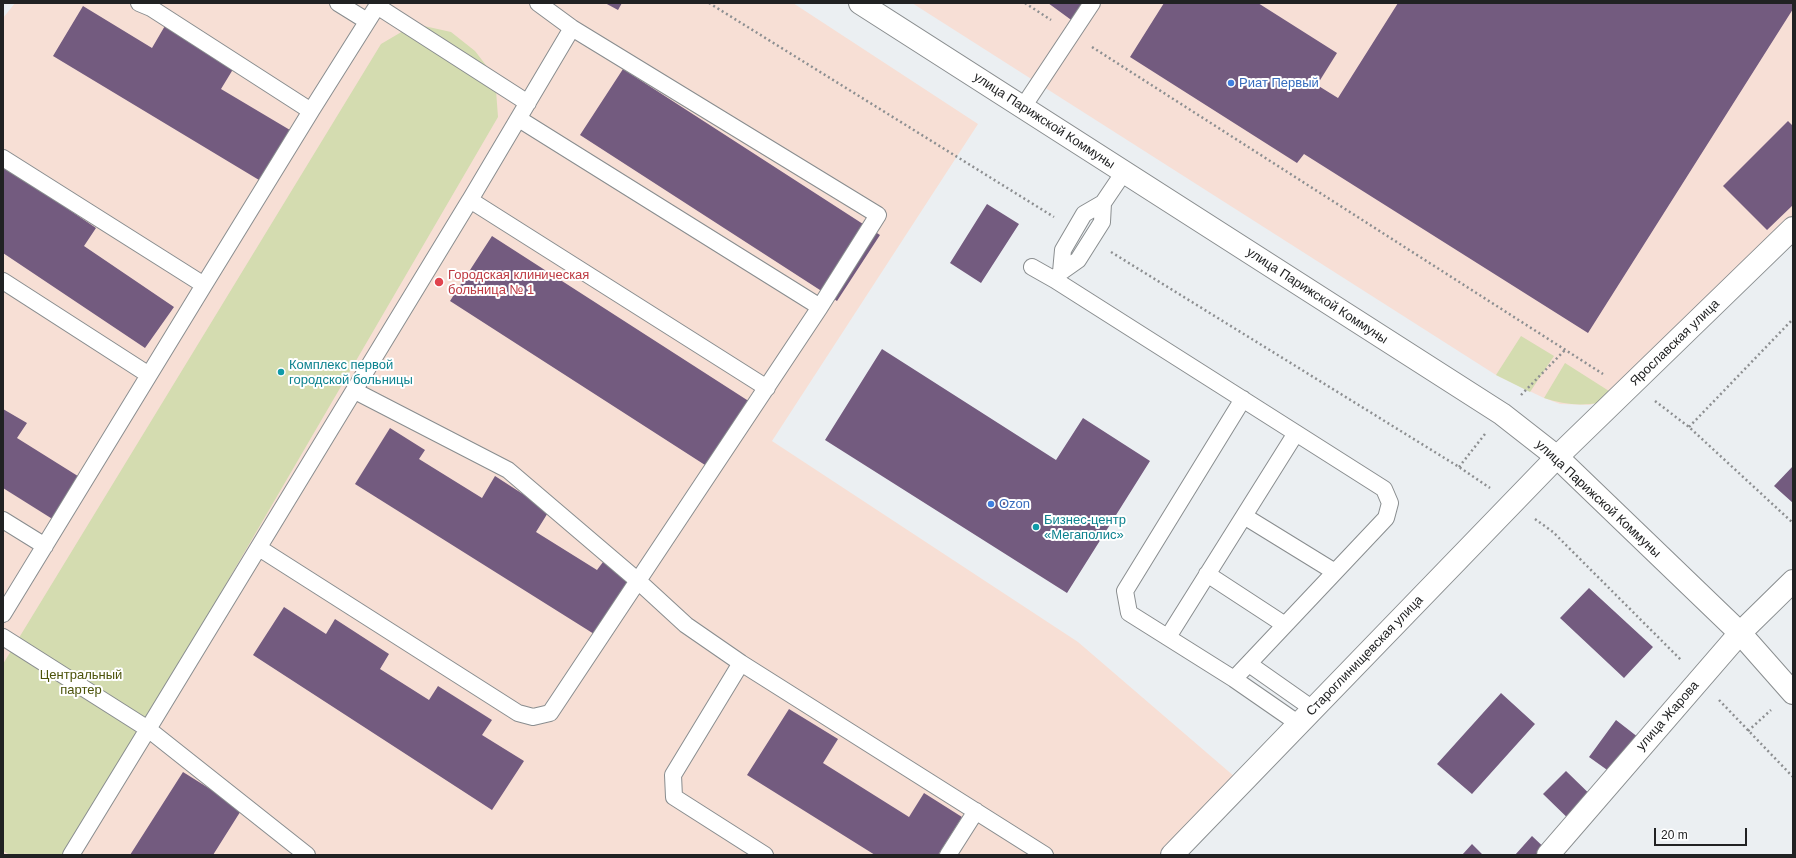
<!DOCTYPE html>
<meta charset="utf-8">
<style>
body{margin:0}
#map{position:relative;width:1796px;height:858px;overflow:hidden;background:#ebeff2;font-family:Arial,sans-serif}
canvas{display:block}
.frame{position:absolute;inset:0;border:4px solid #212223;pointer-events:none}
.scale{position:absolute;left:1654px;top:828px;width:93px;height:18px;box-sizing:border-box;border:2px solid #212223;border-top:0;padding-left:5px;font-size:12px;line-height:14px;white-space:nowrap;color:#212223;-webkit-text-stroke:3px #fff;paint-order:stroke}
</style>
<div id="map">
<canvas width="1796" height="858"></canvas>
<div class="frame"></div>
<div class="scale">20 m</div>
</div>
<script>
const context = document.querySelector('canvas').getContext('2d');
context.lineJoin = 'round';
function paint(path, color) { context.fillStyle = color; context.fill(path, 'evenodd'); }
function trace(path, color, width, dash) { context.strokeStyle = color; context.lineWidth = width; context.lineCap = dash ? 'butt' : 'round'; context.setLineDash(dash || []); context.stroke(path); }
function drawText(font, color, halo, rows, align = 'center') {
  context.font = font + ' Arial,sans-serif'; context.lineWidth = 4; context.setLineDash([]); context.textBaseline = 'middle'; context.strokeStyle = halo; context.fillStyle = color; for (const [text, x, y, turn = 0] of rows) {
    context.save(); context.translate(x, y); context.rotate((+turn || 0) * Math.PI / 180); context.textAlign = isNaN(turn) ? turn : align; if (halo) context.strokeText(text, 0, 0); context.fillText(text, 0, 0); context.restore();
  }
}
const commercial = new Path2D(`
 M912 3H1793V229L1640 387 1590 405 1560 404 1544 398 1496 375Z`);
const medical = new Path2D(`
 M15 3H793L978 124 772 441 1078 642 1235 777 1163 855H3V18Z`);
const green = new Path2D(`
 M415 24 451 32 475 51 495 77 498 117 68 855H10L3 851V664L381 44Z
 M1521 336 1554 356 1530 392 1496 375Z
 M1565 363 1620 398C1594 406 1569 407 1544 398Z`);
const building = new Path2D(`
 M605 3H622L618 10Z
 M1048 3H1088L1074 22Z
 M1164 3H1258L1337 53 1317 85 1338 98 1398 3H1793V9L1588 333 1304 154 1297 163 1130 57Z
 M83 6 152 48 166 24 235 66 221 89 295 133 264 183 53 56Z
 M623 69 880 235 837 301 580 135Z
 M1788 121 1793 126V205L1767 230 1723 186Z
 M3 165 96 228 84 246 174 307 145 348 3 253Z
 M987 204 1019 224 981 283 950 263Z
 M492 236 761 409 719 474 450 301Z
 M882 349 1056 460 1083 418 1150 461 1067 593 825 440Z
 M3 409 27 423 17 438 81 478 54 520 3 488Z
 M390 428 425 450 419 459 482 498 495 476 549 511 536 532 597 570 603 562 637 583 602 639 355 484Z
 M1793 466V503L1774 486Z
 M1589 588 1653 647 1624 678 1560 618Z
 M284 607 326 634 335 619 389 654 380 669 429 700 438 686 492 720 482 735 524 761 492 810 253 655Z
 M1501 693 1535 724 1472 794 1437 764Z
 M789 709 838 739 823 763 909 817 924 793 962 817 938 855H875L747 775Z
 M1616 720 1643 741 1617 777 1589 757Z
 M1566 771 1603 807 1580 830 1543 794Z
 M183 772 242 809 213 855H130Z
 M1532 836 1552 855H1515Z
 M1472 844 1483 855H1462Z`);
const path = new Path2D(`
 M709 3 1054 217
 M1025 3 1051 20
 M1092 47 1603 374
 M1111 252 1459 467 1490 488
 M1521 395 1565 350
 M1655 401 1689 427 1793 523
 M1689 427 1793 319
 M1459 467 1485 434
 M1535 519 1553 532 1681 660
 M1719 700 1793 777
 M1748 731 1771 710`);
const service = new Path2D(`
 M139 3 151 8 311 111 379 3
 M338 3 367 21
 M377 6 528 103
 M572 28 470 200 767 388
 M1023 107 1092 3
 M519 119 820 307 878 215 572 28 538 3
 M3 158 204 285 3 614
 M1032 267 1055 280 1384 489 1390 503 1386 518 1234 679
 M1061 272 1063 250 1084 214 1103 203 1124 172
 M1057 277 1061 272 1078 260 1102 222 1103 203
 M3 281 149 375
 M204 285 311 111
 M355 391 508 470 637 580 686 625 741 663 1045 855
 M1243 399 1125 591 1129 613 1234 679 1299 724
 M1244 516 1335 572
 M3 520 45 546
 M259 548 518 713 533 717 550 713 820 307
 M1207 574 1285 625
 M3 637 148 729 71 855
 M1168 637 1296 433
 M741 663 673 775 674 797 765 855
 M1249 664 1313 709
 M307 855 148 729 470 200
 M948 855 976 811`);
const minor = new Path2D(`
 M1172 855 1557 457
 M1548 855 1740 633`);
const secondary = new Path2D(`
 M1557 457 1793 228`);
const primary = new Path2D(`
 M860 3 1502 414 1557 457 1740 633 1793 693
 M1740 633 1793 581`);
const markers = [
 [1231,83,4,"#3f7fe0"],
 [439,282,5,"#e0444e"],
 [281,372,4,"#0f9aa8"],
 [991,504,4,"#3f7fe0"],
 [1036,527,4,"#0f9aa8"]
];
const shopNames = [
 ["Риат Первый",1239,83],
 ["Ozon",999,504]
];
const streetNames = [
 ["улица Парижской Коммуны",1044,121,33],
 ["улица Парижской Коммуны",1317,296,33],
 ["Ярославская улица",1675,343,-44],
 ["улица Парижской Коммуны",1598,499,43],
 ["Староглинищевская улица",1365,656,-46],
 ["улица Жарова",1668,716,-49]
];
const healthNames = [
 ["Городская клиническая",448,275],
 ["больница № 1",448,290]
];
const cultureNames = [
 ["Комплекс первой",289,365],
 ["городской больницы",289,380],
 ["Бизнес-центр",1044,520],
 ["«Мегаполис»",1044,535]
];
const parkNames = [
 ["Центральный",81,675],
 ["партер",81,690]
];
paint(commercial, '#f7dfd6');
paint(medical, '#f7dfd5');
paint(green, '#d4dcb0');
paint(building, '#735b7f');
trace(service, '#898d8f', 18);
trace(minor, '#898d8f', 24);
trace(secondary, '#898d8f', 24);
trace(primary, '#898d8f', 24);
trace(path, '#8d8f91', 2.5, [2, 3]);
trace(service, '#fff', 16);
trace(minor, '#fff', 22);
trace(secondary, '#fff', 22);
trace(primary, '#fff', 22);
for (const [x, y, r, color] of markers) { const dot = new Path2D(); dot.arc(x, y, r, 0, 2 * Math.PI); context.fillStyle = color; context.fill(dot); trace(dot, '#fff', 1.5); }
drawText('13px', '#366cbe', '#fff', shopNames, 'left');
drawText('13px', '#212223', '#fff', streetNames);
drawText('13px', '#be3a42', '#fff', healthNames, 'left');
drawText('13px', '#0d838f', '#fff', cultureNames, 'left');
drawText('13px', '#4c530a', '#fff', parkNames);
</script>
